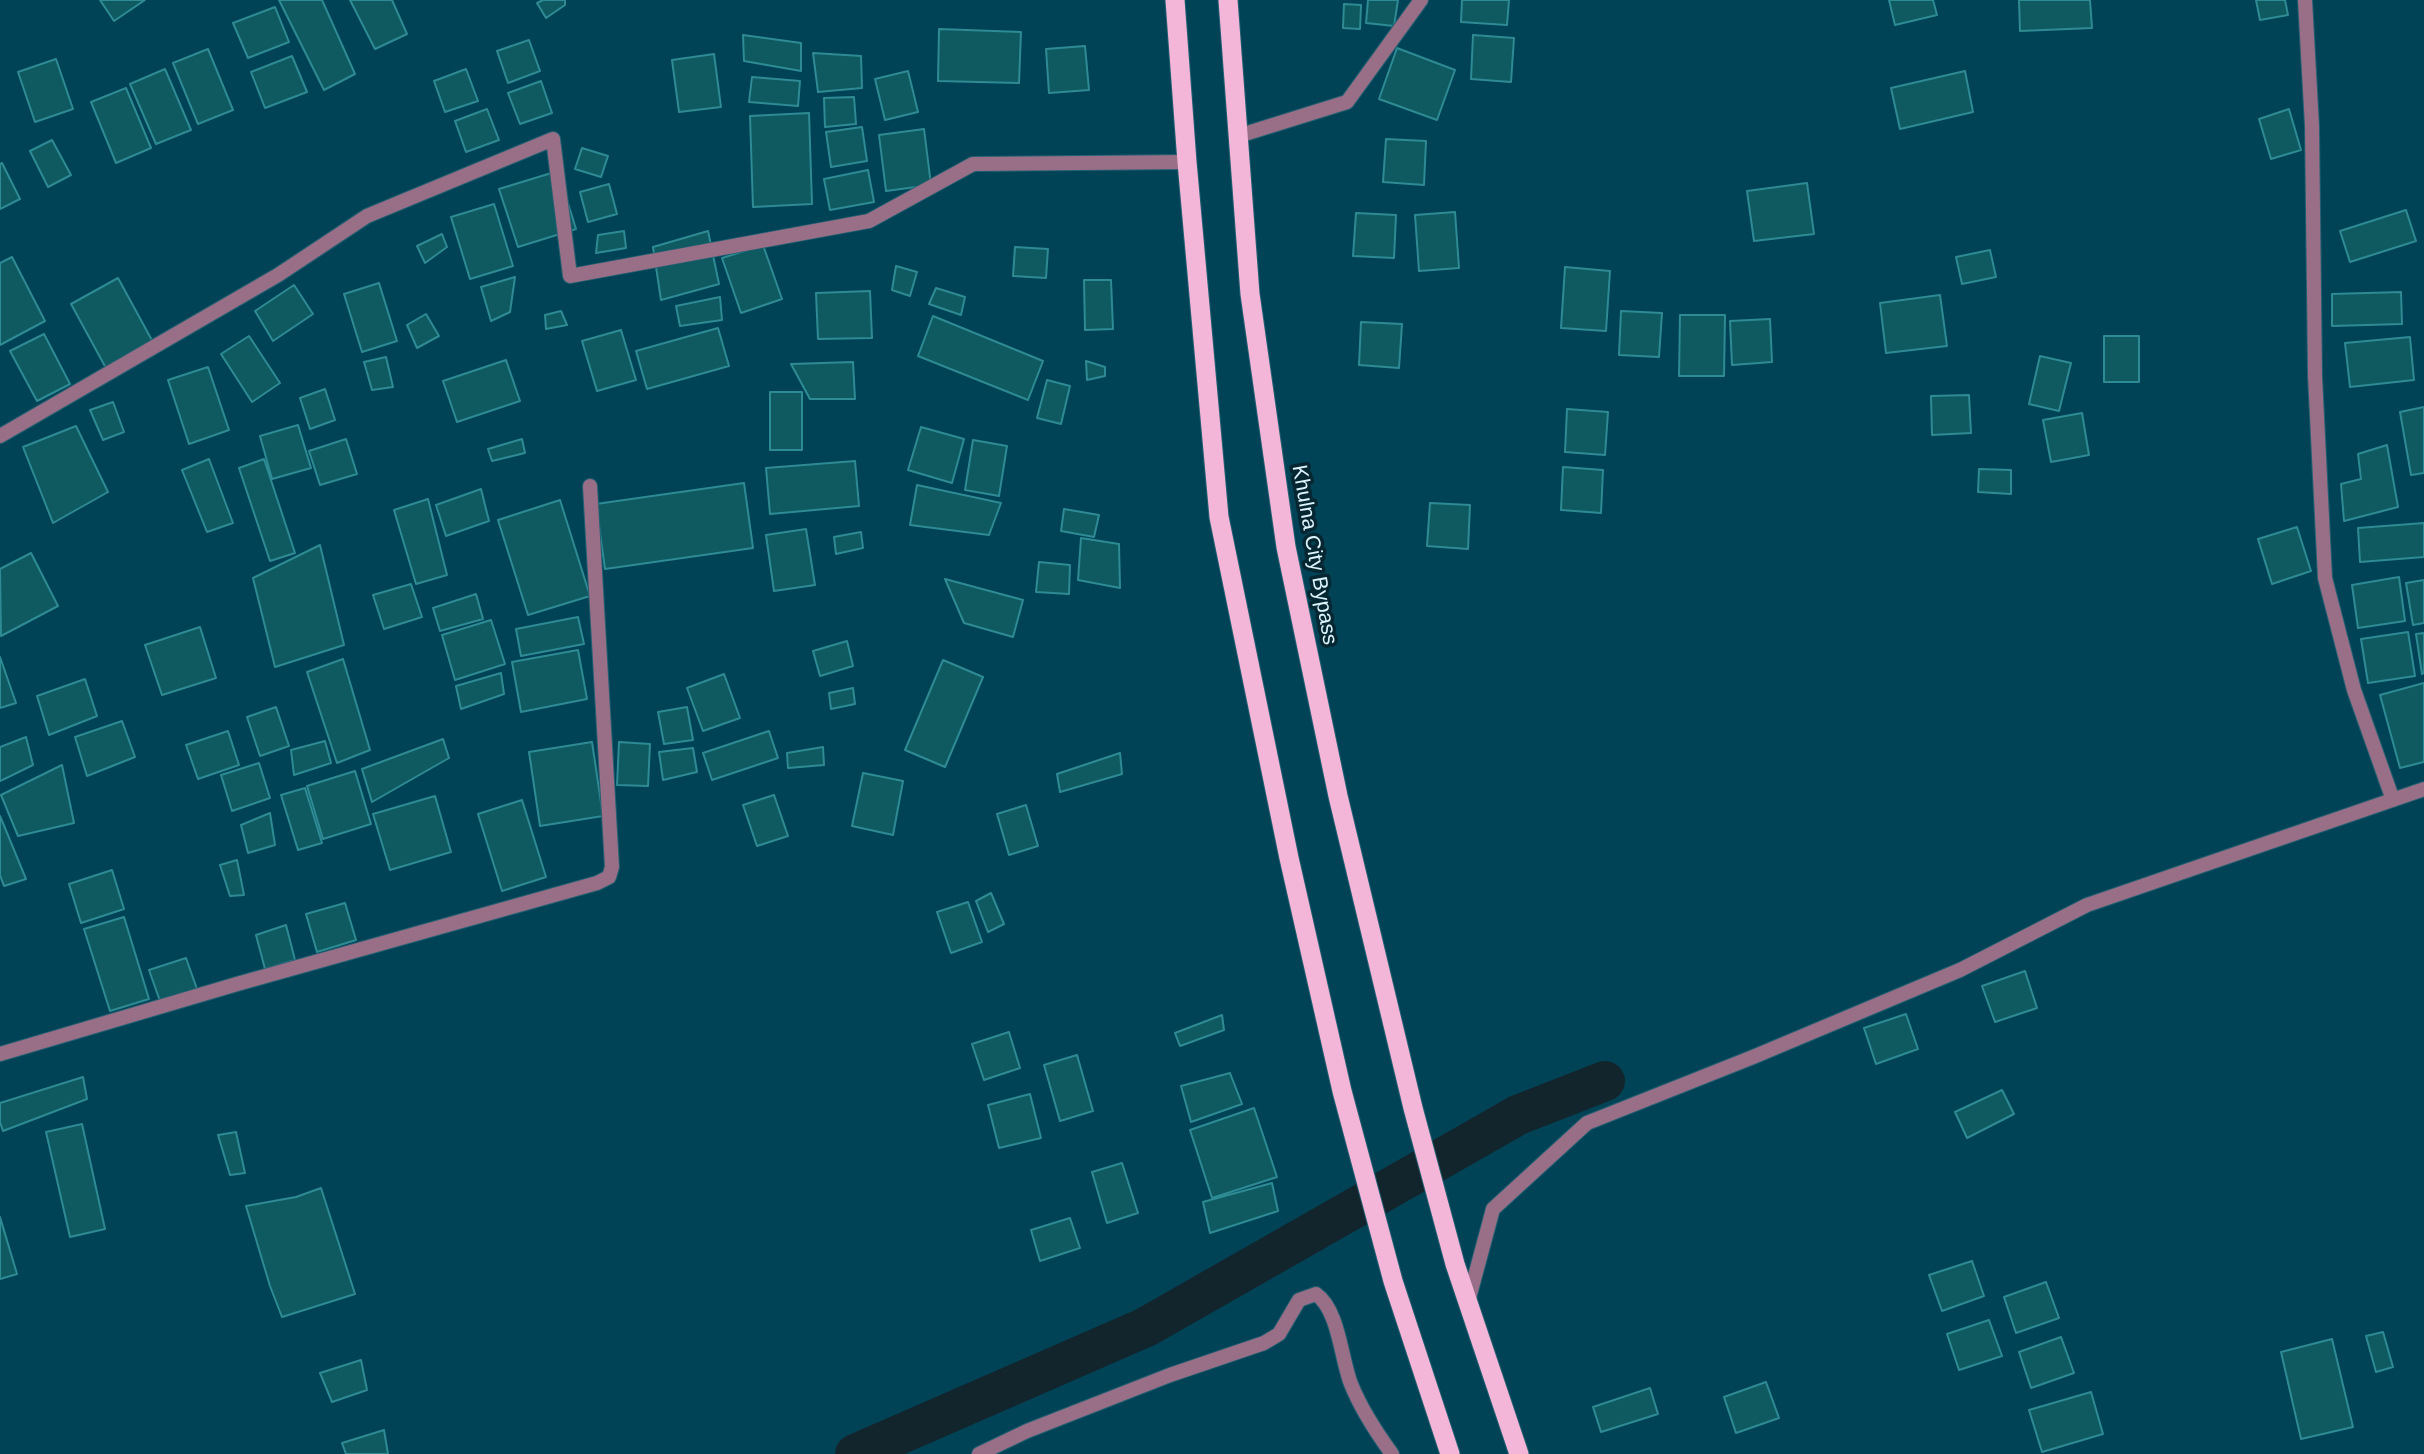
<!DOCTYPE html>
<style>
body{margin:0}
canvas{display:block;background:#004256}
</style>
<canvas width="2424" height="1454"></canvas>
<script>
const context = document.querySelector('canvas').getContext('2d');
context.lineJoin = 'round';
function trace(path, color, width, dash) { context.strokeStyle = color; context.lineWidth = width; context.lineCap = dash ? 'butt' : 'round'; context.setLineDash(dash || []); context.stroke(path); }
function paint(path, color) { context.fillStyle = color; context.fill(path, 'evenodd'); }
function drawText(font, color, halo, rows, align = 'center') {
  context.font = font + ' Arial,sans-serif'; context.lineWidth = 7; context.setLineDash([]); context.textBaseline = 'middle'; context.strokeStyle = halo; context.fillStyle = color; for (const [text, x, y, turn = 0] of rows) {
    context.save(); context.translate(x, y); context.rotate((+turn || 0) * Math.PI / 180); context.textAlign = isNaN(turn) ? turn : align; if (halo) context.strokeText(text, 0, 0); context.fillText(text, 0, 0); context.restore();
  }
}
const canal = new Path2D(`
 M855 1454 1146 1327 1518 1115 1605 1081`);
const building = new Path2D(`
 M100 0H145L114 21Z
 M279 0H322L355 74 324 90Z
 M350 0H392L407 34 375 49Z
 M543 0H565V5L546 18 537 3Z
 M1368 0H1398L1394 26 1366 23Z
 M1462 0H1509L1507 25 1461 22Z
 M1889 0H1933L1937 15 1895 25Z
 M2019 0H2090L2092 28 2020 31Z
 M2256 0H2285L2288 15 2260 20Z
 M1344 4 1361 5 1360 29 1343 28Z
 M275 7 289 42 248 58 233 23Z
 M939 29 1021 32 1019 83 938 81Z
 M743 35 801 43V71L744 61Z
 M1473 35 1514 38 1511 82 1471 79Z
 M529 40 540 71 508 83 497 51Z
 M1085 46 1089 90 1049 93 1046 49Z
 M1397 48 1455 70 1437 120 1379 99Z
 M208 49 233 110 198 124 173 63Z
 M813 53 861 56 862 88 818 92Z
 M714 54 721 107 679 112 672 60Z
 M292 56 307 92 265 108 251 72Z
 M56 59 73 109 35 122 18 72Z
 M165 69 191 130 156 144 130 84Z
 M466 69 478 101 445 112 434 81Z
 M908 71 918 112 885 120 875 79Z
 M1965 71 1973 112 1900 129 1891 88Z
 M752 77 800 81 798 106 749 102Z
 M541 81 552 113 520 124 508 93Z
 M126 88 151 148 116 163 91 102Z
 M854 97 856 124 825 127 824 98Z
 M487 109 499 140 466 152 455 121Z
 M2289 109 2301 150 2271 159 2259 119Z
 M809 113 812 204 753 207 750 116Z
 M862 127 867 161 831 167 826 132Z
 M924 129 931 185 886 191 879 135Z
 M1386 139 1426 141 1424 185 1383 182Z
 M52 140 71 175 48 187 30 151Z
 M582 148 608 156 601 177 575 169Z
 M2 163 20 199 0 209V164Z
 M868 170 874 202 830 210 824 179Z
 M558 171 576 229 518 247 499 189Z
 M1807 183 1814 234 1754 241 1747 191Z
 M609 184 617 214 588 222 580 192Z
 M494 204 513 266 470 279 451 217Z
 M2406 210 2416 241 2350 262 2340 231Z
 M1455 212 1459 268 1419 271 1415 215Z
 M1356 213 1396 215 1394 258 1353 256Z
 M624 231 626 248 596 253 598 235Z
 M708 231 719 284 661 300 653 247Z
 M442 234 447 247 425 263 417 246Z
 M763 245 782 299 741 313 722 258Z
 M1015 247 1048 249 1046 278 1013 276Z
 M1990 250 1996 277 1962 284 1956 257Z
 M12 257 45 321 0 345V263Z
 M896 266 917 272 910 296 892 290Z
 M1565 267 1610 271 1606 331 1561 328Z
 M515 277 510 312 491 321 481 287Z
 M118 278 154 344 107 370 71 304Z
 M1084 280H1111L1113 329 1085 330Z
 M379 283 397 341 362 352 344 294Z
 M294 285 313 314 273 341 255 311Z
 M936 288 965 297 961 315 929 304Z
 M870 291 872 338 818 339 816 293Z
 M2401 292 2402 324 2332 326V294Z
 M1940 295 1947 346 1886 353 1880 303Z
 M720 297 722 320 680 326 676 306Z
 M561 311 567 325 546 329 545 315Z
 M1621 311 1662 313 1659 357 1619 355Z
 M426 314 439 336 417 348 407 325Z
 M1680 315H1725L1724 376H1679Z
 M933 316 1043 361 1028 400 918 356Z
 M1770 319 1772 362 1732 365 1730 321Z
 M1361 322 1402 324 1399 368 1359 365Z
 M718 328 729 366 647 389 636 351Z
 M621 330 636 380 597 391 582 341Z
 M44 334 70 384 37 401 10 351Z
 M249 336 280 383 252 402 221 354Z
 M2104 336H2139V382H2104Z
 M2410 337 2414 380 2350 387 2345 343Z
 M2040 356 2071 363 2059 411 2029 404Z
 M386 357 393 387 372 390 364 362Z
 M506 360 520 401 457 422 443 381Z
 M1086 361 1105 367V376L1087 380Z
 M853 362 855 399H810L791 364Z
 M208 367 229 430 189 444 168 380Z
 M1047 380 1070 386 1061 424 1037 418Z
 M325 389 335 420 310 429 300 398Z
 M770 392H802V450H770Z
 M1969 395 1971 433 1932 435 1931 396Z
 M113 402 124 432 103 440 90 410Z
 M2424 407V473L2411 475 2400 412Z
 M1567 409 1608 412 1605 455 1565 452Z
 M2082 413 2089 455 2051 462 2043 420Z
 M298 425 311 468 272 479 260 436Z
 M76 426 108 492 53 523 23 447Z
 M921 427 964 439 952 483 908 470Z
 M346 439 357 474 320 485 309 451Z
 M522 439 525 453 492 461 488 449Z
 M973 440 1007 446 999 496 965 490Z
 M2387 445 2398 507 2344 521 2341 484 2361 479 2358 454Z
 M209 459 233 523 207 532 182 470Z
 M264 459 295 553 270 561 239 468Z
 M855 461 859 506 770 514 766 468Z
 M1563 467 1603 470 1601 513 1561 510Z
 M1979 469 2011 470V494L1978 492Z
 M744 483 753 548 605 569 596 504Z
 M917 485 1001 503 989 535 910 525Z
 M481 489 489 521 446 536 436 505Z
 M428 499 447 575 416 584 394 510Z
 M560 500 590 596 528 615 498 520Z
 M1430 503 1470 505 1468 549 1427 546Z
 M1064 509 1099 515 1094 537 1061 531Z
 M2424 523V557L2360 562 2358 528Z
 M2297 527 2311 571 2272 584 2258 539Z
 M806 529 815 585 774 591 766 535Z
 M861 532 863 548 836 554 834 537Z
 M1081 538 1119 544 1120 588 1078 580Z
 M320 545 344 645 275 667 253 578Z
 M31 553 58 606 1 636 0 569Z
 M1039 562 1070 565 1069 594 1036 592Z
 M2399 577 2405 621 2358 628 2352 585Z
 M945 579 1023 600 1013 637 964 623Z
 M2424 580V623L2413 625 2406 583Z
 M411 584 422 617 384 629 373 595Z
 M476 594 483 619 440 631 433 608Z
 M578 617 584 644 521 656 516 629Z
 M491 620 505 664 455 680 442 635Z
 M200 627 216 678 162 695 145 645Z
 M2408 632 2415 676 2368 683 2361 639Z
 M2424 633V673L2422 674 2416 634Z
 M847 641 853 666 820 676 813 651Z
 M578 650 587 699 521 712 512 662Z
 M0 657 16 703 0 708Z
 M343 659 370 750 337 763 307 672Z
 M943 660 983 677 945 767 905 750Z
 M501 673 504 694 461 709 456 686Z
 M724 674 740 718 703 731 687 688Z
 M85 679 97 716 49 735 37 696Z
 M2424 683V762L2400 768 2380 695Z
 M853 688 855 704 831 709 829 693Z
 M276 707 289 746 260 756 247 717Z
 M687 707 693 740 664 744 658 712Z
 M122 721 135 757 87 776 75 737Z
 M228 731 239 765 198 779 186 745Z
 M769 731 778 758 712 780 703 753Z
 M26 737 33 765 0 781V747Z
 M443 739 449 758 372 802 362 769Z
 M325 741 331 763 294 775 291 750Z
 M592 742 603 816 540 826 529 752Z
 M619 742 650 744 648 786 617 785Z
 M823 747 824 765 788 768 787 753Z
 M693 748 697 772 663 780 659 752Z
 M1120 753 1122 774 1060 792 1057 774Z
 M259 763 270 798 232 811 221 775Z
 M62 765 74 823 18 836 1 795Z
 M355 771 371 824 323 839 307 786Z
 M863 773 903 781 893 835 852 826Z
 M305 788 322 843 298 850 281 795Z
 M774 795 788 836 757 846 743 805Z
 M435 796 451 852 390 870 373 814Z
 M522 800 546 877 502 891 478 814Z
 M1026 805 1038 846 1009 855 997 814Z
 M270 813 275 845 248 853 241 825Z
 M0 816 26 879 4 886 0 875Z
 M237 860 244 895 230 896 220 865Z
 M112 870 124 909 81 923 69 884Z
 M991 893 1004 924 988 932 976 901Z
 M968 902 982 942 951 953 937 912Z
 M345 903 356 940 317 952 306 914Z
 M124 917 149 999 110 1011 84 929Z
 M286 925 295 960 265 969 256 935Z
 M186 958 197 989 160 1001 149 970Z
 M2025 971 2037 1008 1995 1022 1982 986Z
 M1906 1014 1918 1049 1876 1064 1864 1028Z
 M1222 1015 1224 1030 1180 1046 1175 1033Z
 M1009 1032 1020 1068 984 1080 972 1044Z
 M1077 1055 1093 1111 1060 1121 1044 1065Z
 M1230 1073 1242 1104 1191 1122 1181 1086Z
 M83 1077 87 1099 3 1131 0 1122V1103Z
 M2002 1090 2014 1114 1967 1138 1955 1112Z
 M1030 1094 1041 1138 999 1148 988 1105Z
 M1254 1108 1277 1177 1212 1198 1190 1130Z
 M82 1124 105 1229 70 1237 46 1132Z
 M236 1132 245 1173 230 1175 218 1135Z
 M1122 1163 1138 1213 1107 1223 1092 1172Z
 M1272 1183 1278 1211 1210 1233 1203 1202Z
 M321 1188 355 1294 282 1317 270 1286 246 1206 296 1197Z
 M0 1217 17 1274 0 1279Z
 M1070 1218 1080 1248 1040 1261 1031 1230Z
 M1972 1261 1984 1296 1942 1311 1929 1275Z
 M2046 1282 2059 1318 2016 1333 2004 1297Z
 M1989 1320 2002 1356 1959 1370 1947 1334Z
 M2383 1332 2393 1367 2376 1372 2366 1336Z
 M2061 1337 2074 1373 2031 1388 2019 1352Z
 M2332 1339 2353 1427 2301 1439 2281 1352Z
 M361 1360 367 1390 332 1402 320 1373Z
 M1766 1382 1779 1418 1736 1433 1724 1397Z
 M1650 1388 1658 1414 1601 1432 1593 1407Z
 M2091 1392 2103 1434 2042 1452 2029 1410Z
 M384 1430 388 1454H346L342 1443Z`);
const minor = new Path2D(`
 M2305 0 2312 126 2315 376 2325 578 2354 690 2393 800
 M1238 136 1347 102 1421 0
 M0 436 278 275 367 216 553 139 570 276 869 221 973 164 1187 162
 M0 1054 237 984 597 883 609 877 612 867 590 486
 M1468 1302 1493 1209 1587 1123 1753 1057 1960 970 2087 905 2424 789`);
const tertiary = new Path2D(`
 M979 1454 1027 1431 1170 1375 1264 1343 1279 1334 1299 1300 1316 1294C1339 1310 1341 1359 1351 1384 1361 1409 1376 1432 1392 1454`);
const trunk = new Path2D(`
 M1175 0 1187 162 1219 517 1289 858 1342 1091 1393 1281 1450 1454
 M1228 0 1250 294 1286 547 1338 796 1413 1108 1455 1264 1519 1454`);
const streetNames = [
 ["Khulna City Bypass",1314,555,80]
];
trace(canal, '#13252c', 40);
paint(building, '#0f5a61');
trace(building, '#2e8a93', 2);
trace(minor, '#245f71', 16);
trace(tertiary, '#245f71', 16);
trace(trunk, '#245f71', 21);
trace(minor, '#986f86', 14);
trace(tertiary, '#986f86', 14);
trace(trunk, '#f4b6d8', 19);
drawText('21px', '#dff5fe', '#062732', streetNames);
</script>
